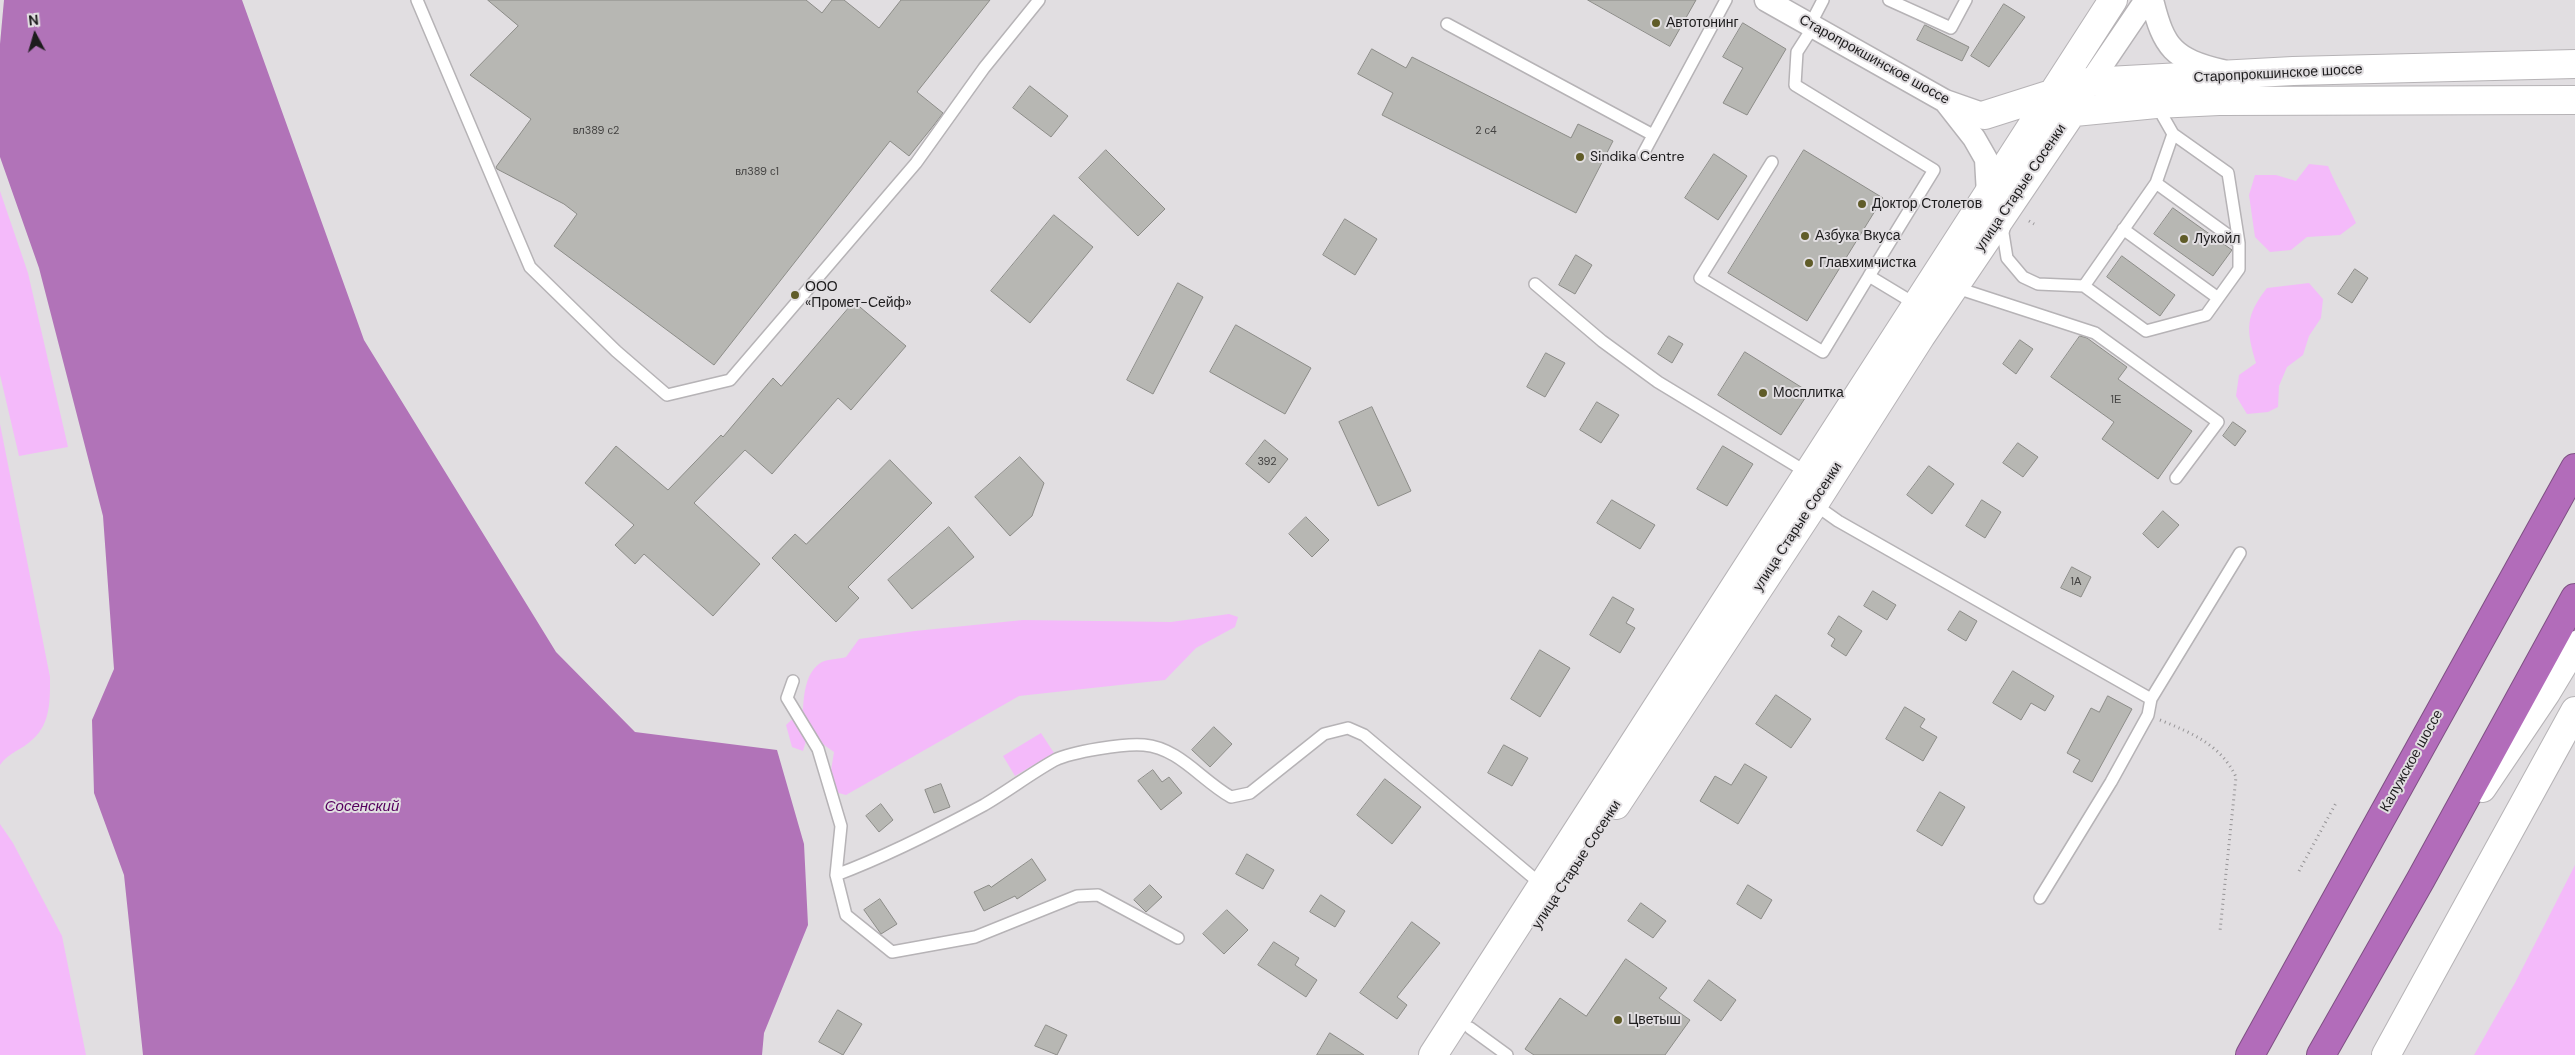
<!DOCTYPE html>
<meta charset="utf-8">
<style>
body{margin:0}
#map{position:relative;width:2575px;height:1055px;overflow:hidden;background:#e1dee1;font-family:"DM Sans",sans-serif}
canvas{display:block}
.north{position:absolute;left:10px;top:10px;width:50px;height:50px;-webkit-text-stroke:4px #e1dee1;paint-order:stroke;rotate:354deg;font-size:14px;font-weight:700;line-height:20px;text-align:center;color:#1d1c1d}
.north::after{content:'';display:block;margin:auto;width:18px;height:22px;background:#1d1c1d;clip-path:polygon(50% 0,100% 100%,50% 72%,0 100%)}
</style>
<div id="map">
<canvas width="2575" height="1055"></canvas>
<div class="north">N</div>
</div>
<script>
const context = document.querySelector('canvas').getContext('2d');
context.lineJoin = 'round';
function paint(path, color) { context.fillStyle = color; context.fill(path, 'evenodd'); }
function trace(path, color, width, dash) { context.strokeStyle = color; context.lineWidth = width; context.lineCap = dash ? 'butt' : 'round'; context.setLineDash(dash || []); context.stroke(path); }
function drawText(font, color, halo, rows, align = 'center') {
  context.font = font + ' "DM Sans",sans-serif'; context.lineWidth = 4; context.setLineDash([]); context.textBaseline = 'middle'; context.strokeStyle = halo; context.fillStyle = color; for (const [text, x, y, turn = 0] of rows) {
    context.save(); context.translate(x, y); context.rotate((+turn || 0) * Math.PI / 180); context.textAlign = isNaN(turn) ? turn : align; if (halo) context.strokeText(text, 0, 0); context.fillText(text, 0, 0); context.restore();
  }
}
const green = new Path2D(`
 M2309 164 2328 166C2336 186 2347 203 2356 223L2340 235 2307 237 2291 250 2270 252 2255 237 2249 195 2255 175H2276L2296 181Z
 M0 191 28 273 68 447 19 456 0 375Z
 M2309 283 2323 299 2321 318 2309 336 2303 355 2287 367 2279 386 2278 407 2268 412 2247 414 2236 396 2239 375 2256 363C2246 329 2245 316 2267 288Z
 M0 424 50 677C50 699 51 723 33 739 22 750 9 752 0 765Z
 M1229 614 1238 617 1235 627 1196 648 1165 680 1019 696 846 795 835 792 829 783 834 752 817 740 806 741 803 751 792 747 786 725 803 709C804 693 806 671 822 662 828 659 839 659 846 657L859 639 915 631 1023 620 1171 622Z
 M1041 733 1054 753 1015 776 1003 756Z
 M0 824 13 843 62 936 86 1055H0Z
 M2575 865V1055H2474L2515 983Z`);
const water = new Path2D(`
 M4 0H242L364 340 556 652 635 732 777 750 804 844 808 925 764 1033 762 1055H143L124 875 94 793 92 720 114 669 103 516 39 268 0 157V44Z`);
const building = new Path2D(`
 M488 0H806L822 13 832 0H844L879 28 901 0H990L917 92 943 113 934 125 909 156 890 141 714 365 554 246 577 214 564 204 497 169 496 167 531 119 470 75 518 26Z
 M1588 0H1696L1670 46Z
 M2004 4 2025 17 1989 67 1971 56Z
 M1743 23 1786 49 1747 115 1723 103 1743 68 1723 57Z
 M1925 25 1969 47 1962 61 1917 40Z
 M1372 49 1406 68 1412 57 1571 138 1578 124 1613 141 1576 213 1382 115 1393 93 1358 74Z
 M1030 86 1068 116 1051 137 1013 108Z
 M1106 150 1165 209 1138 236 1079 178Z
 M1804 150 1883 198 1807 321 1728 273Z
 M1714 154 1747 176 1718 220 1685 198Z
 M2173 208 2232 250 2213 276 2154 234Z
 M1054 215 1093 247 1030 323 991 291Z
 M1345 219 1377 239 1355 275 1323 255Z
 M1576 255 1592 265 1575 294 1559 285Z
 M2122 256 2175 295 2160 316 2107 277Z
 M2355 269 2368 278 2352 303 2338 294Z
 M1178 283 1203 297 1153 394 1127 380Z
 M854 302 906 346 851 410 838 398 772 474 745 450 694 503 760 564 713 616 644 554 635 564 615 545 634 525 585 483 616 446 668 490 721 435 723 437 773 378 781 386Z
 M1236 325 1311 368 1285 414 1210 372Z
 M1669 336 1683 344 1672 363 1658 354Z
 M2080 336 2087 338 2127 367 2118 379 2192 431 2158 479 2102 439 2114 422 2051 377Z
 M2020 340 2033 349 2016 374 2003 364Z
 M1745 352 1809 392 1781 435 1718 395Z
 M1546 353 1565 363 1545 397 1527 387Z
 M1597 402 1619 415 1601 443 1580 430Z
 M1372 407 1411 491 1378 506 1339 422Z
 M2233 422 2246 431 2235 446 2223 436Z
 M1265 440 1288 459 1269 483 1246 464Z
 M2018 443 2038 457 2023 477 2003 463Z
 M1723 446 1753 464 1727 506 1697 489Z
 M1020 457 1044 483 1032 516 1010 536 975 497Z
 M890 460 932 503 848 587 859 598 836 622 772 558 795 534 806 544Z
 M1929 466 1954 484 1932 514 1907 495Z
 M1612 500 1655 525 1640 549 1597 523Z
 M1982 500 2001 512 1985 538 1966 526Z
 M2163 511 2179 525 2158 548 2143 534Z
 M1306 517 1329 540 1312 557 1289 534Z
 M949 527 974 557 912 609 888 580Z
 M2072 567 2091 577 2081 597 2061 588Z
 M1873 591 1896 605 1887 620 1864 606Z
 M1613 597 1634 609 1626 623 1635 628 1620 653 1590 635Z
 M1960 611 1977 621 1966 641 1948 630Z
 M1839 616 1862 631 1846 656 1831 646 1835 639 1828 634Z
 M1540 650 1570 668 1540 717 1511 699Z
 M2013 671 2054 696 2045 711 2031 703 2021 720 1993 703Z
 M1776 695 1811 719 1791 748 1756 724Z
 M2108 696 2132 709 2092 782 2073 772 2080 760 2067 753 2091 708 2099 712Z
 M1905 707 1925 719 1920 727 1937 737 1923 761 1886 739Z
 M1214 727 1232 744 1210 767 1192 750Z
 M1504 745 1528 758 1512 786 1488 773Z
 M1745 764 1767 777 1738 824 1700 801 1715 776 1731 785Z
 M1153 770 1162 782 1169 777 1182 793 1161 810 1138 781Z
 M1385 779 1421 807 1392 844 1357 815Z
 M941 784 950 807 934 813 925 790Z
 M1940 792 1965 807 1942 846 1917 831Z
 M881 804 893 820 879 832 866 816Z
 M1247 854 1274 870 1263 889 1236 874Z
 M1032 859 1046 880 1017 899 1015 896 984 911 974 892 989 885 991 887Z
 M1150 885 1162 897 1146 912 1134 900Z
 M1748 885 1772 900 1761 919 1737 904Z
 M1321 895 1345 911 1335 927 1310 912Z
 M880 899 897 924 881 934 864 910Z
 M1641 903 1666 921 1653 938 1628 921Z
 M1227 910 1248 930 1224 954 1203 934Z
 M1412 922 1440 943 1397 997 1407 1005 1397 1019 1360 993Z
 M1274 942 1299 958 1295 965 1317 980 1306 997 1258 965Z
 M1626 959 1667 988 1659 998 1690 1020 1665 1055H1534L1525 1049 1560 998 1586 1016Z
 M1709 980 1736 1000 1721 1021 1694 1001Z
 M838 1010 862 1024 843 1055 819 1042Z
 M1046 1025 1067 1035 1057 1055 1035 1046Z
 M1330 1033 1364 1055H1317Z`);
const path = new Path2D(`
 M2029 221 2034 224
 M2160 720C2192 733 2221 745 2236 777L2220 931
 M2299 871 2336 803`);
const lane = new Path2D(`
 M417 0 530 267 616 351 667 395 730 380 916 163 984 68 1039 0
 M1889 0 1951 28 1966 0
 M1447 24 1653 135
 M1810 25 1823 0
 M1813 27 1797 52 1795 85 1934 170 1869 276
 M2173 134 2228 173 2239 243
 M1643 154 1726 0
 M1772 162 1700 278 1823 352 1869 276 1917 305
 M2005 224 2003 233 2007 258 2023 277 2038 284 2084 286 2146 331 2206 315 2239 269V243L2156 183
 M2123 229 2218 298
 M1535 284 1602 341 1658 382 1808 473
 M2084 286 2156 183 2173 134 2157 106
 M1954 287 2095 333 2218 422 2176 478
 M1814 504 1838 521 2151 699 2148 715 2111 782 2040 898
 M793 681 787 698 818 749 841 826 836 875 846 915 892 952 975 937 1077 896 1098 895 1178 938
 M2151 699 2240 553
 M836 875C887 856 936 831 984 805 1008 791 1030 774 1055 760 1071 752 1125 743 1144 745 1179 748 1201 780 1231 797L1250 793 1324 734 1348 728 1364 735 1542 885
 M1470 1028 1507 1055`);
const street = new Path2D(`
 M1766 0 1945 101 1985 115
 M2152 0C2164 48 2173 59 2222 71
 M2083 93 2146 0
 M1945 101 1974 138 1986 159 1988 194`);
const secondary = new Path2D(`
 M2054 114 2156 104 2219 101 2575 100
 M1985 115 2089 82 2293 71 2575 64
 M2482 788 2546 693 2575 645
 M1616 805 1814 504 1921 336 2073 111
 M1433 1055 2113 0
 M2386 1055 2575 711`);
const highway = new Path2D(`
 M2250 1055 2575 468
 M2321 1055 2421 879 2575 598`);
const markers = [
 [1656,23,5,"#605c28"],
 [1580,157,5,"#605c28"],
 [1862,204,5,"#605c28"],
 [1805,236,5,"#605c28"],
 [2184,239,5,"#605c28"],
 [1809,263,5,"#605c28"],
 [795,295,5,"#605c28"],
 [1763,393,5,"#605c28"],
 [1618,1020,5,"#605c28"]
];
const numberNames = [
 ["вл389 с2",596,131],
 ["2 с4",1486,131],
 ["вл389 с1",757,172],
 ["1Е",2116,400],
 ["392",1267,462],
 ["1А",2076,582]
];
const poiNames = [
 ["Автотонинг",1666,23],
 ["Sindika Centre",1590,157],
 ["Доктор Столетов",1872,204],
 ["Азбука Вкуса",1815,236],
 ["Лукойл",2194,239],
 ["Главхимчистка",1819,263],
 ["ООО",805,287],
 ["«Промет-Сейф»",805,303],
 ["Мосплитка",1773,393],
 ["Цветыш",1628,1020]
];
const streetNames = [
 ["Старопрокшинское шоссе",1874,60,29],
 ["Старопрокшинское шоссе",2278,74,-3],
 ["улица Старые Сосенки",2021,188,-56],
 ["улица Старые Сосенки",1798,527,-57],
 ["Калужское шоссе",2412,761,-61],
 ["улица Старые Сосенки",1577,865,-57]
];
const waterNames = [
 ["Сосенский",362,807]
];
paint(green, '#f4bafa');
paint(water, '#b173b8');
paint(building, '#b7b7b3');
trace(building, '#8c8c88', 1);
trace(lane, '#b6b3b6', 14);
trace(street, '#b6b3b6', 25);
trace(secondary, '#b6b3b6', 30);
trace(highway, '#7e5083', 30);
trace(path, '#959395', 3, [1, 4]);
trace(lane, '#fff', 11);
trace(street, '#fff', 22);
trace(secondary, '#fff', 28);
trace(highway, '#b26cba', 28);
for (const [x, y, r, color] of markers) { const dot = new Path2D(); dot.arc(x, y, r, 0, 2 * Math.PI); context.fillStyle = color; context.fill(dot); trace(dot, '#e1dee1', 2); }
drawText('11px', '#444342', null, numberNames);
drawText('14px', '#1d1c1d', '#e1dee1', poiNames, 'left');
drawText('14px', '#1d1c1d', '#e1dee1', streetNames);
drawText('italic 15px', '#55015e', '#e1dee1', waterNames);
</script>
